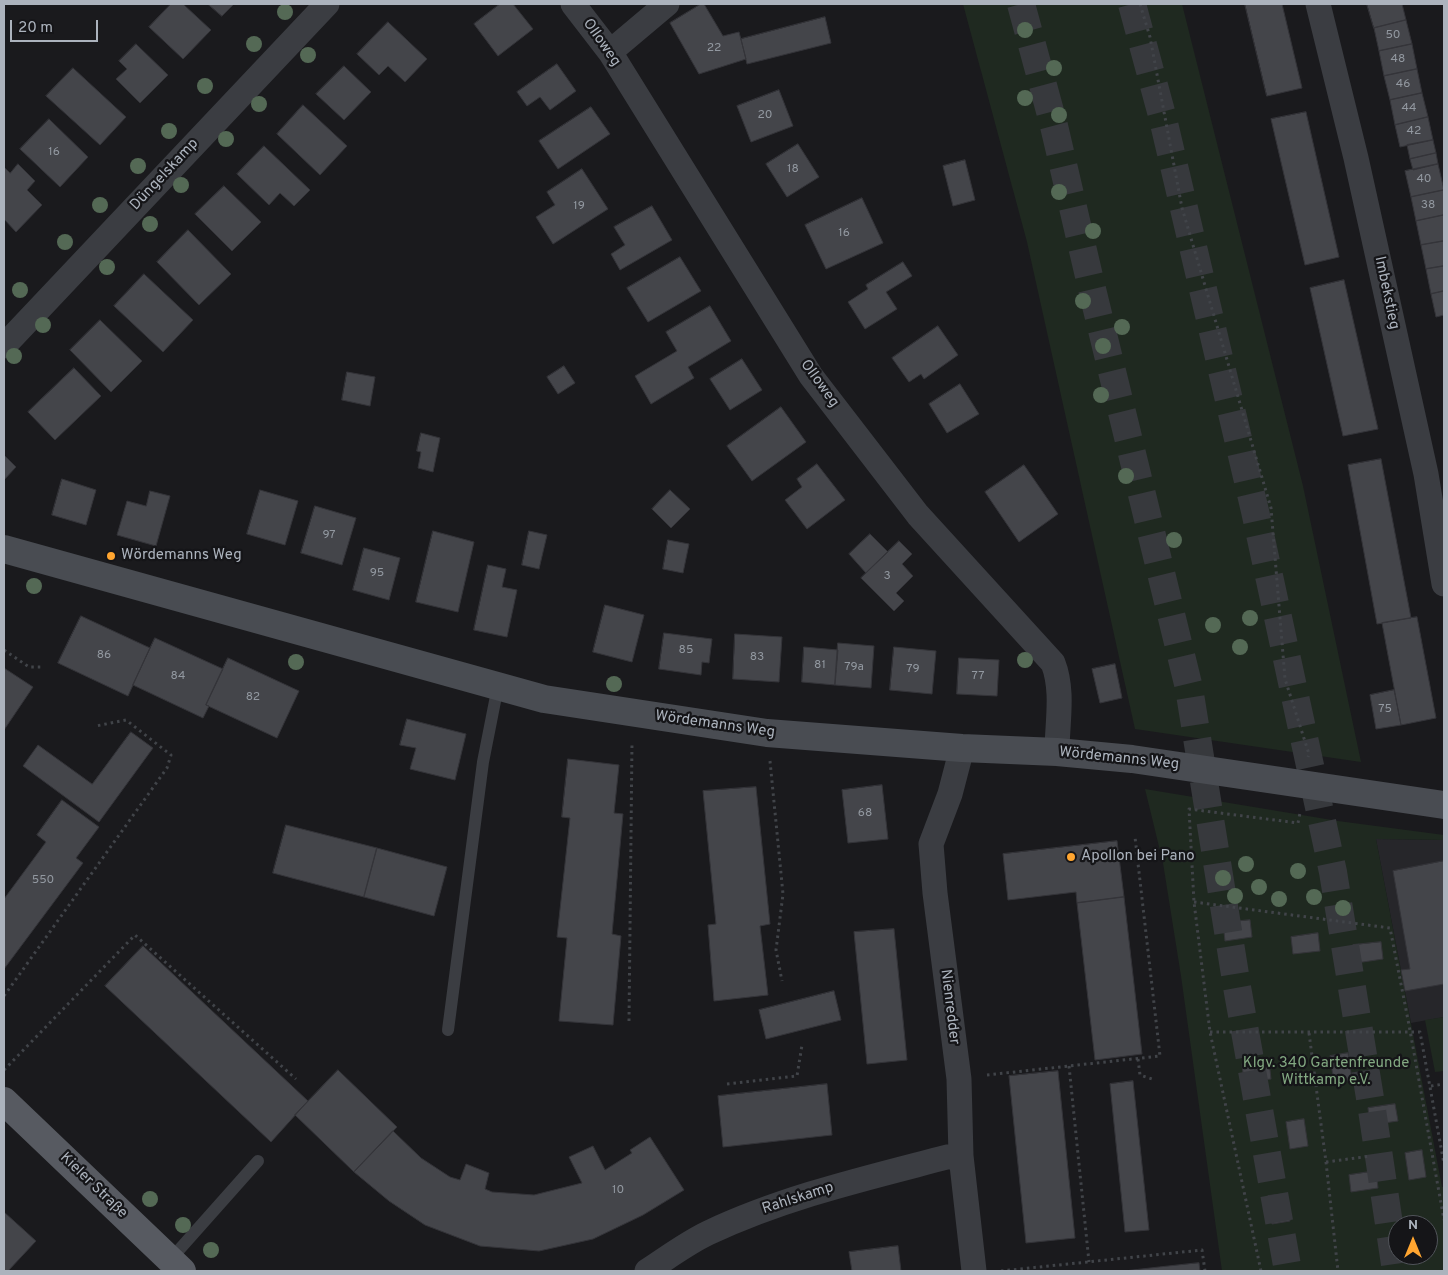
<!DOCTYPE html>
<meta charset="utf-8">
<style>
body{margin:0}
#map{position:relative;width:1448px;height:1275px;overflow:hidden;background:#1a1a1d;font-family:Overpass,sans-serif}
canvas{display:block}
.frame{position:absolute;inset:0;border:5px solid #acb3bd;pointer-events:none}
.north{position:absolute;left:1388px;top:1215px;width:50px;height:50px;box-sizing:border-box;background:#151518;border:1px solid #51545a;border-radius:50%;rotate:0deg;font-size:14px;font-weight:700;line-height:20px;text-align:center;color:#acb3bd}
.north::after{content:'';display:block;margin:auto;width:18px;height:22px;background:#ffa530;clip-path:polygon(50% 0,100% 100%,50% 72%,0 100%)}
.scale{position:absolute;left:10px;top:20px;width:88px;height:22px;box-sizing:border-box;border:2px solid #acb3bd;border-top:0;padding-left:6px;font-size:15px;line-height:18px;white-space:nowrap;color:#acb3bd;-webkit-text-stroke:4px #151518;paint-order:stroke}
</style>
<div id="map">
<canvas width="1448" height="1275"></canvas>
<div class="frame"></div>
<div class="north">N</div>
<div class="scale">20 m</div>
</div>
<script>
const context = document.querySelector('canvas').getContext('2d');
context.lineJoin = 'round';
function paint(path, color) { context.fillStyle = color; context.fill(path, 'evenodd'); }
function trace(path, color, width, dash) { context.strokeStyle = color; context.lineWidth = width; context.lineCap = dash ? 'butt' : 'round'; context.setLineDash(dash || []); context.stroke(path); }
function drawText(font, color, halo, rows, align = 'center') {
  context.font = font + ' Overpass,sans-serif'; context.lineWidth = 4.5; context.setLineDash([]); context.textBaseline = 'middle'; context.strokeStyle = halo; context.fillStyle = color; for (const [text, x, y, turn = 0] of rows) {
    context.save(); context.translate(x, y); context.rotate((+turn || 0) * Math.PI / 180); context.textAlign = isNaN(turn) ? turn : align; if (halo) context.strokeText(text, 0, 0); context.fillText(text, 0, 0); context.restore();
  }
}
const built = new Path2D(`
 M1376 839 1444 840V1017L1411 1023Z`);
const green = new Path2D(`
 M963 4H1182L1303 486 1361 762 1135 729 1027 242Z
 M1145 789 1338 821 1444 835V840L1376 839 1442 1187H1444V1271H1222L1181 976 1163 863ZM1398 1225H1428V1255H1398Z
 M1444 1017V1071L1435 1072 1425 1020Z`);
const building = new Path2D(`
 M171 4H183L211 30 183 59 149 27Z
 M208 4H234L222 16Z
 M500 4H513L533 29 498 56 474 24Z
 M701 4H704L723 36 739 32 746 59 699 74 670 23Z
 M1245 4H1282L1302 88 1267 96Z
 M1367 4H1402L1406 20 1374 28Z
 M825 17 831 43 747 64 741 39Z
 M1406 20 1412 44 1379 51 1374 28Z
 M388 22 427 59 405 82 388 66 379 75 357 54Z
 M136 44 168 75 140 103 116 79 127 69 119 61Z
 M1412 44 1417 69 1384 76 1379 51Z
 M557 64 576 91 550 110 540 97 527 106 517 92Z
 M344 66 371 92 344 120 316 94Z
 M73 68 126 117 100 145 46 96Z
 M1417 69 1422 93 1390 100 1384 76Z
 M779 90 793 126 751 142 737 106Z
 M1422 93 1428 117 1395 125 1390 100Z
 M303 105 347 146 320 175 277 134Z
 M591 107 610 134 558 169 539 141Z
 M1306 112 1339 257 1305 265 1271 119Z
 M1428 117 1433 140 1400 147 1395 125Z
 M49 119 88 157 60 187 20 149Z
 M1433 140 1436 153 1410 159 1407 145Z
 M798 144 819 177 787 197 766 164Z
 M264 146 310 190 294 206 280 193 269 205 237 174Z
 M1436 153 1438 164 1413 170 1410 159Z
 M965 160 975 200 953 206 943 166Z
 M18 164 35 181 27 190 42 205 16 232 4 219V167L10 173Z
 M1438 164 1444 190 1411 197 1405 171Z
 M582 169 608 209 553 244 536 217 555 205 547 192Z
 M224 186 261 222 232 251 195 214Z
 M1444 190V215L1416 221 1411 197Z
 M862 198 883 243 826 269 805 225Z
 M652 206 672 240 620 270 611 254 625 245 614 227Z
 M1444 215V241L1421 245 1416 221Z
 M188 230 231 274 199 305 157 262Z
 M1444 241V266L1426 269 1421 245Z
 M680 257 701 291 648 322 627 288Z
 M903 262 912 276 886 292 897 309 865 329 848 302 868 289 866 285Z
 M1444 266V291L1431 294 1426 269Z
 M144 274 193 320 163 352 114 306Z
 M1344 280 1378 429 1343 436 1310 288Z
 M1444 291V315L1436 317 1431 294Z
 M710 306 731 341 688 367 694 378 651 404 635 376 677 351 666 332Z
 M100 320 142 361 111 392 70 350Z
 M938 326 958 355 924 379 921 374 909 382 892 358Z
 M742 359 762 390 730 410 710 379Z
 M564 366 575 383 558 394 547 377Z
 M74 368 101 396 55 440 28 412Z
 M347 372 375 377 370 406 342 400Z
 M960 384 979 414 947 433 929 404Z
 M781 407 806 442 752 481 727 446Z
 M421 433 440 438 433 472 418 468 421 452 417 451Z
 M4 455 16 467 4 480Z
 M1381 459 1411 618 1377 624 1348 465Z
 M817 464 845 500 807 529 785 500 802 487 797 479Z
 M1024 465 1058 514 1019 542 985 492Z
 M62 479 96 490 86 525 52 515Z
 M260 490 298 501 285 545 247 534Z
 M670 490 690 509 671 528 652 509Z
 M150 491 170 496 156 546 117 535 127 501 146 506Z
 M315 506 356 518 342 565 301 553Z
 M433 531 474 542 458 612 416 602Z
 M529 531 547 535 539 569 522 565Z
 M870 534 888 552 866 573 849 554Z
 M668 540 689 544 683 573 663 569Z
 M899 541 912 554 902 564 913 576 896 593 904 601 894 611 861 578Z
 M364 548 400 558 389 600 353 590Z
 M488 565 506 569 502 587 517 590 507 637 474 630Z
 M605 605 644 615 632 662 593 652Z
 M81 616 150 648 128 696 58 663Z
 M1417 617 1436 718 1401 725 1382 623Z
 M664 633 712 639 709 663 702 662 701 675 659 669Z
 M735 634 782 637 779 682 733 679Z
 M155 638 223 669 206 705 209 706 203 718 133 685Z
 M838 643 874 646 871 688 835 685Z
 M804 647 838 650 835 685 802 682Z
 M894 647 936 651 932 694 890 690Z
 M228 658 299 691 277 738 206 705Z
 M959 658 999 660 997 696 957 694Z
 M1115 664 1122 698 1100 703 1092 669Z
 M4 668 33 687 4 730Z
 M1394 690 1401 725 1376 729 1370 695Z
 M407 719 466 734 455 780 410 769 416 748 400 745Z
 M131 732 153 748 99 822 23 766 38 745 92 784Z
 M568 759 619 765 614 813 623 814 612 934 621 936 613 1025 559 1021 567 938 557 937 570 818 562 817Z
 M882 785 888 839 848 843 842 790Z
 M756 787 770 924 760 926 768 995 714 1001 708 925 716 924 703 791Z
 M62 800 99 827 76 858 83 863 4 969V899L46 842 37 835Z
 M286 825 377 848 364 897 273 873Z
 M1117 841 1124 897 1077 903 1076 892 1008 900 1003 854Z
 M377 848 447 867 434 916 364 897Z
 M1444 861V984L1405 991 1401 970 1410 969 1393 871Z
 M1124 897 1142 1054 1095 1060 1077 903Z
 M1250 920 1252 937 1225 941 1223 923Z
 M894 929 907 1060 867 1064 854 932Z
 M1318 933 1320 951 1293 954 1291 937Z
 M1381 942 1383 959 1356 963 1353 945Z
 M143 946 308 1101 271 1142 105 986Z
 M834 991 841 1020 766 1039 759 1010Z
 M1348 1053 1352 1080 1334 1083 1330 1056Z
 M1269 1061 1271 1079 1244 1082 1242 1064Z
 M338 1070 397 1127 354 1172 295 1115Z
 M1058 1071 1075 1238 1026 1243 1009 1076Z
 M1133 1081 1149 1230 1125 1232 1110 1084Z
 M827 1084 832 1135 723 1147 718 1096Z
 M1395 1104 1398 1121 1370 1125 1368 1108Z
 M1304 1119 1308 1146 1290 1149 1286 1122Z
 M393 1131 421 1158 450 1177 460 1180 466 1164 489 1173 485 1189 492 1192 534 1195 582 1183 569 1157 593 1146 605 1170 632 1153 630 1150 650 1137 684 1190 643 1215 593 1239 539 1251 480 1246 425 1225 389 1201 354 1172Z
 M1422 1150 1426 1177 1409 1180 1405 1153Z
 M1376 1171 1378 1188 1351 1192 1349 1175Z
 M1286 1194 1290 1221 1272 1224 1268 1196Z
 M4 1212 36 1241 8 1271H4Z
 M898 1246 901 1271H852L849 1252Z
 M1199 1263 1200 1271H1124L1159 1267Z`);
const highwayTunnel = new Path2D(`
 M1021 4 1054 126 1092 289 1189 688 1237 987 1288 1271
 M1132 4 1163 119 1255 511 1333 872 1372 1110 1396 1271`);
const path = new Path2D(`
 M1140 4 1150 37 1182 208 1271 508 1285 679 1309 754 1308 757
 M4 650 29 667H42
 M770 761 783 894 776 950 782 981
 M1194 902 1390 928 1409 1025 1444 1220
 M4 996 167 768 171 755 126 720 96 726
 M629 1021 632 742
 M1210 1032H1420L1444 1164
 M1309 1033 1326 1162 1338 1271
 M1138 1059 1140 1075 1152 1079
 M1069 1066 1089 1262
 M4 1070 135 935 296 1079
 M987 1075 1160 1056 1135 837
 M727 1084 797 1076 802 1045
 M1431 1086 1444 1084
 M1326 1162 1371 1156
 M1001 1271 1202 1250 1205 1271
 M1261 1271 1210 1032 1194 902 1189 809 1298 823 1300 813`);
const lane = new Path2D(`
 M448 1030 483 762 498 686
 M170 1260 258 1161`);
const street = new Path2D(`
 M573 4 610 52 811 376 918 515 1053 663C1064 691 1057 723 1057 752
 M1318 4 1356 158 1426 474 1444 584
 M610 52 667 4
 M4 346 327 4
 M962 748 950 794 931 844 935 893 959 1079 961 1156 974 1271
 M647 1271C667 1258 687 1243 708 1233 784 1197 867 1178 947 1157L961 1156`);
const secondary = new Path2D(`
 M4 549 544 699 767 733 962 748 1057 752 1132 759 1444 805`);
const primary = new Path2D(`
 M4 1101 182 1271`);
const trees = [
 [285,12],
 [1025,30],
 [254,44],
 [308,55],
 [1054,68],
 [205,86],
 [1025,98],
 [259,104],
 [1059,115],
 [169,131],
 [226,139],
 [138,166],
 [181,185],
 [1059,192],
 [100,205],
 [150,224],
 [1093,231],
 [65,242],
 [107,267],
 [20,290],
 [1083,301],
 [43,325],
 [1122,327],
 [1103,346],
 [14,356],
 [1101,395],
 [1126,476],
 [1174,540],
 [34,586],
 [1250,618],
 [1213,625],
 [1240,647],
 [1025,660],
 [296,662],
 [614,684],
 [1246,864],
 [1298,871],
 [1223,878],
 [1259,887],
 [1235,896],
 [1314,897],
 [1279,899],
 [1343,908],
 [150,1199],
 [183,1225],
 [211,1250]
];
const markers = [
 [111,556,5,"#ffa530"],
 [1071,857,5,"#ffa530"]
];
const numberNames = [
 ["50",1393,36],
 ["22",714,49],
 ["48",1398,60],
 ["46",1403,85],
 ["44",1409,109],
 ["20",765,116],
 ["42",1414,132],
 ["16",54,153],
 ["18",793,170],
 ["40",1424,180],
 ["38",1428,206],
 ["19",579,207],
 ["16",844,234],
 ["97",329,536],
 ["95",377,574],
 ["3",887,577],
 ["85",686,651],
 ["86",104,656],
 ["83",757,658],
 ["81",820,666],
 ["79a",854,668],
 ["79",913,670],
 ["84",178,677],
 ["77",978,677],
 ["82",253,698],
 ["75",1385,710],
 ["68",865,814],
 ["550",43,881],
 ["10",618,1191]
];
const streetNames = [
 ["Olloweg",601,43,55],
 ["Düngelskamp",165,175,-47],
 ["Imbekstieg",1386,293,78],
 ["Olloweg",819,384,54],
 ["Wördemanns Weg",715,725,8],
 ["Wördemanns Weg",1119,759,6],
 ["Nienredder",949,1007,83],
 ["Kieler Straße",93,1186,44],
 ["Rahlskamp",798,1199,-18]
];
const poiNames = [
 ["Wördemanns Weg",121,556],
 ["Apollon bei Pano",1081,857]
];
const parkNames = [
 ["Klgv. 340 Gartenfreunde",1326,1064],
 ["Wittkamp e.V.",1326,1081]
];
paint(built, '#26262a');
paint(green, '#1f2920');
paint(building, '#44454a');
trace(building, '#343439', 1);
trace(highwayTunnel, '#37393d', 28, [28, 14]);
trace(path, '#414449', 3, [2.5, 4]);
trace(lane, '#3b3d42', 12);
trace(street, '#3b3d42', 25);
trace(secondary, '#494c52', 28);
trace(primary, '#575a61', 28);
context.fillStyle = '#546955';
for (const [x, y] of trees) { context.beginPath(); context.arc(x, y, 8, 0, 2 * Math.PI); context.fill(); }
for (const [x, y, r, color] of markers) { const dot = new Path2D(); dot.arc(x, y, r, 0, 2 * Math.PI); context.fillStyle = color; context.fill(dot); trace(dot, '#151518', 2); }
drawText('12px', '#9298a0', null, numberNames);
drawText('15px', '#acb3bd', '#151518', streetNames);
drawText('15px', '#acb3bd', '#151518', poiNames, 'left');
drawText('15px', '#83a982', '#151518', parkNames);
</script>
